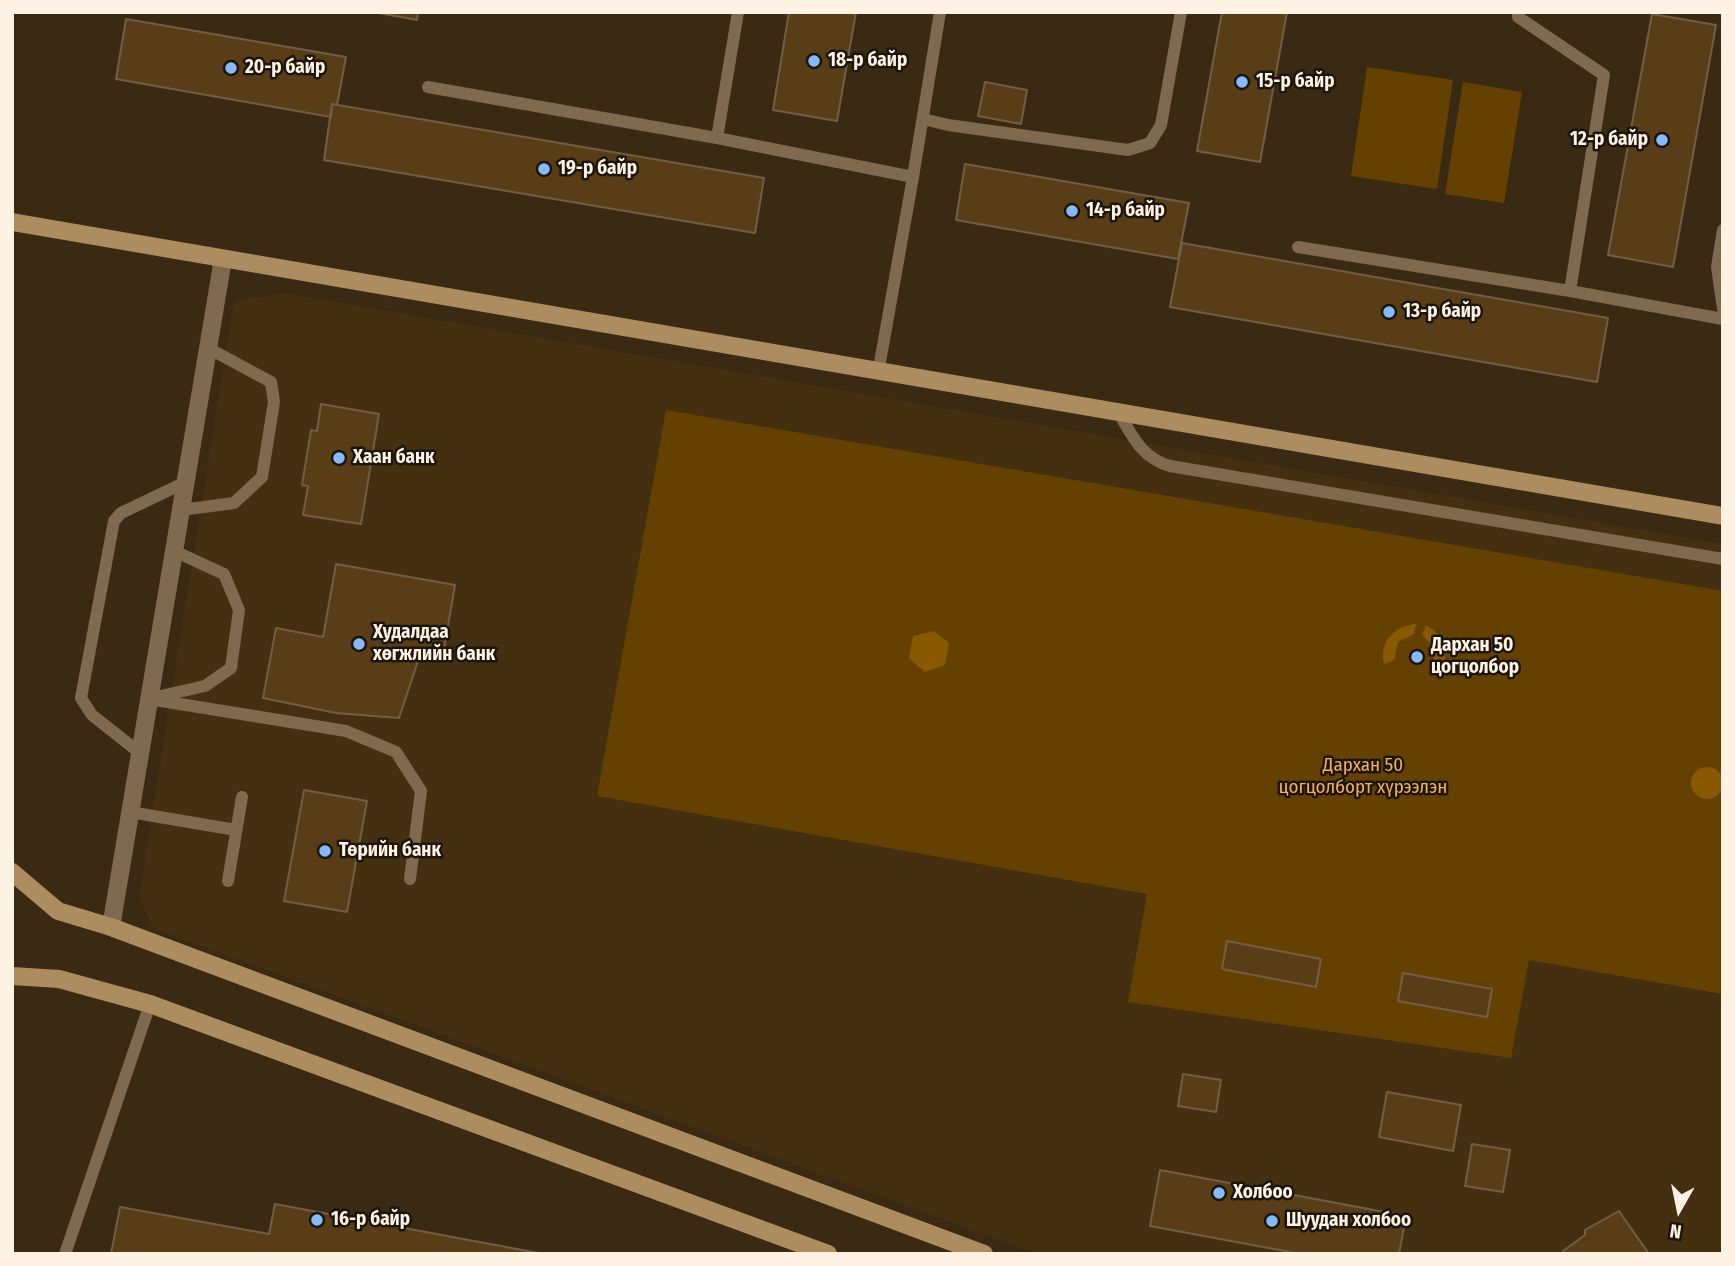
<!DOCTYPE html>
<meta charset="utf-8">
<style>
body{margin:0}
#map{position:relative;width:1735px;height:1266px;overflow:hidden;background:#3b2a13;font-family:"Fira Sans Condensed",sans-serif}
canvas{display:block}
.frame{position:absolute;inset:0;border:14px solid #fdf2e4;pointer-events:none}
.north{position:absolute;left:1644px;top:1175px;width:70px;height:70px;-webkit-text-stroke:5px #1c150b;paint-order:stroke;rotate:189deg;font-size:19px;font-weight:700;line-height:28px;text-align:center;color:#fdf2e4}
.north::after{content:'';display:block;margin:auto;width:24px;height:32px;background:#fdf2e4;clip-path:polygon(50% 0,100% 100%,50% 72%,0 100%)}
</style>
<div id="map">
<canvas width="1735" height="1266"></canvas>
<div class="frame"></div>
<div class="north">N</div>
</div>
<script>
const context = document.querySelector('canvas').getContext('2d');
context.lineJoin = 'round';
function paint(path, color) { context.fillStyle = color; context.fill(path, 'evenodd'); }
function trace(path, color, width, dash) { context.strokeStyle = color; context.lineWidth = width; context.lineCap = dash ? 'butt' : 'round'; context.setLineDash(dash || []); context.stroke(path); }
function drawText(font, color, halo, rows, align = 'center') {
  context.font = font + ' "Fira Sans Condensed",sans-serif'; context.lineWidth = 5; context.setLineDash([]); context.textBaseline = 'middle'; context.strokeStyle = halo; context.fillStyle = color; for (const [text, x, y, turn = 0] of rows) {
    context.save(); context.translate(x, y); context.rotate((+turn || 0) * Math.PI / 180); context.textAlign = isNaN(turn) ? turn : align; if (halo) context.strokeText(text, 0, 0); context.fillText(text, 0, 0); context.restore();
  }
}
const built = new Path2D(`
 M284 293 1723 544V1254H1038L153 928 139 896 234 301Z`);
const green = new Path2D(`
 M1367 67 1453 80 1437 189 1351 176Z
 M1463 82 1522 92 1504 203 1445 194Z
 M666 410 1723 591V994L1529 960 1511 1058 1128 1002 1147 894 597 796Z`);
const water = new Path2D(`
 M1416 624 1414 634 1398 642 1394 660 1384 664C1379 642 1394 626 1416 624Z
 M1426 625C1444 636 1451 653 1441 673L1432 666 1436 649 1422 635Z
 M934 631 949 643 945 665 925 672 909 658 913 636Z
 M1691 783a16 16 0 1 1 32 0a16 16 0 1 1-32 0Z`);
const building = new Path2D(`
 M373 12H418L417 20Z
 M789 12H856L837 121 773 110Z
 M1222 12H1287L1260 162 1197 151Z
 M1652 14 1716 25 1673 267 1608 255Z
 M126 19 346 57 337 105 332 104 331 117 116 79Z
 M985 82 1027 90 1021 124 978 116Z
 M332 104 764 178 755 233 324 160Z
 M965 164 1189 203 1178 259 956 220Z
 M1182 243 1608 318 1597 382 1170 307Z
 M321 404 379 414 361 524 303 515 308 486 302 485 311 430 317 431Z
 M336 564 455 585 443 655 421 652 399 718 336 713 263 698 276 628 323 637Z
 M304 790 367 801 347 912 284 901Z
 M1227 941 1321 959 1316 987 1222 969Z
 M1403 973 1492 989 1487 1017 1398 1001Z
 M1183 1074 1221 1080 1216 1112 1178 1106Z
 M1387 1092 1461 1105 1453 1151 1379 1137Z
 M1472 1144 1510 1150 1503 1192 1465 1186Z
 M1160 1170 1406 1216 1399 1254H1301L1150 1226Z
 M275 1204 544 1254H111L120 1207 269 1234Z
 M1619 1211 1649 1254H1565L1563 1251 1585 1235V1230Z`);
const lane = new Path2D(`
 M738 12 717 138 913 177 879 368
 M1518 12V17L1604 75 1570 291 1723 319
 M428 87 717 138
 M923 119 948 125 1128 150 1150 143 1161 125 1181 12
 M913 177 940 12
 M1723 230 1717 267 1723 309
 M1298 247 1570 291
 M1117 410C1132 435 1141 458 1170 466L1723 559
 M181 510 234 503 262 477 274 402 271 382 208 348
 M156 697 205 686 231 668 239 610 224 574 174 551
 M149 699 346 731 396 752 421 791 410 879
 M140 753 92 715 81 698 114 521 121 513 186 482
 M130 812 236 830
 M228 881 242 797
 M65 1254 150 1004`);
const street = new Path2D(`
 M111 927 223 259`);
const secondary = new Path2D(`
 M12 222 1723 516
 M12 872 58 911 111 927 984 1254
 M12 976 59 979 150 1004 828 1254`);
const markers = [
 [814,61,7,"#85bbfb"],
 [231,68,7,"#85bbfb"],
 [1242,82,7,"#85bbfb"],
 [1662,140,7,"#85bbfb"],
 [544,169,7,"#85bbfb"],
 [1072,211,7,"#85bbfb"],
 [1389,312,7,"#85bbfb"],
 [339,458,7,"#85bbfb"],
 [359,644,7,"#85bbfb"],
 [1417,657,7,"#85bbfb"],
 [325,851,7,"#85bbfb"],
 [1219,1193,7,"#85bbfb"],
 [317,1220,7,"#85bbfb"],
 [1272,1221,7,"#85bbfb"]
];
const poiNames = [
 ["18-р байр",828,61],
 ["20-р байр",245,68],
 ["15-р байр",1256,82],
 ["12-р байр",1648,140,"right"],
 ["19-р байр",558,169],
 ["14-р байр",1086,211],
 ["13-р байр",1403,312],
 ["Хаан банк",353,458],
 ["Худалдаа",373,633],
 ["хөгжлийн банк",373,655],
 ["Дархан 50",1431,646],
 ["цогцолбор",1431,668],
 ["Төрийн банк",339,851],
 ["Холбоо",1233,1193],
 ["16-р байр",331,1220],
 ["Шуудан холбоо",1286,1221]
];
const parkNames = [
 ["Дархан 50",1363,766],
 ["цогцолборт хүрээлэн",1363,788]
];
paint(built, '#452f11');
paint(green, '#654101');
paint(water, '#885900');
paint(building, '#583d17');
trace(building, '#715e46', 2);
trace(lane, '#7f6a4f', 12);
trace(street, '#7f6a4f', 18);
trace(secondary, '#ad8c5f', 18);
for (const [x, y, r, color] of markers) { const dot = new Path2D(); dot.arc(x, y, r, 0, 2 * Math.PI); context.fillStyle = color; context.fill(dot); trace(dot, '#1c150b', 2.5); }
drawText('bold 19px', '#fdf2e4', '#1c150b', poiNames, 'left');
drawText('19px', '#f4b14f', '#1c150b', parkNames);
</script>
